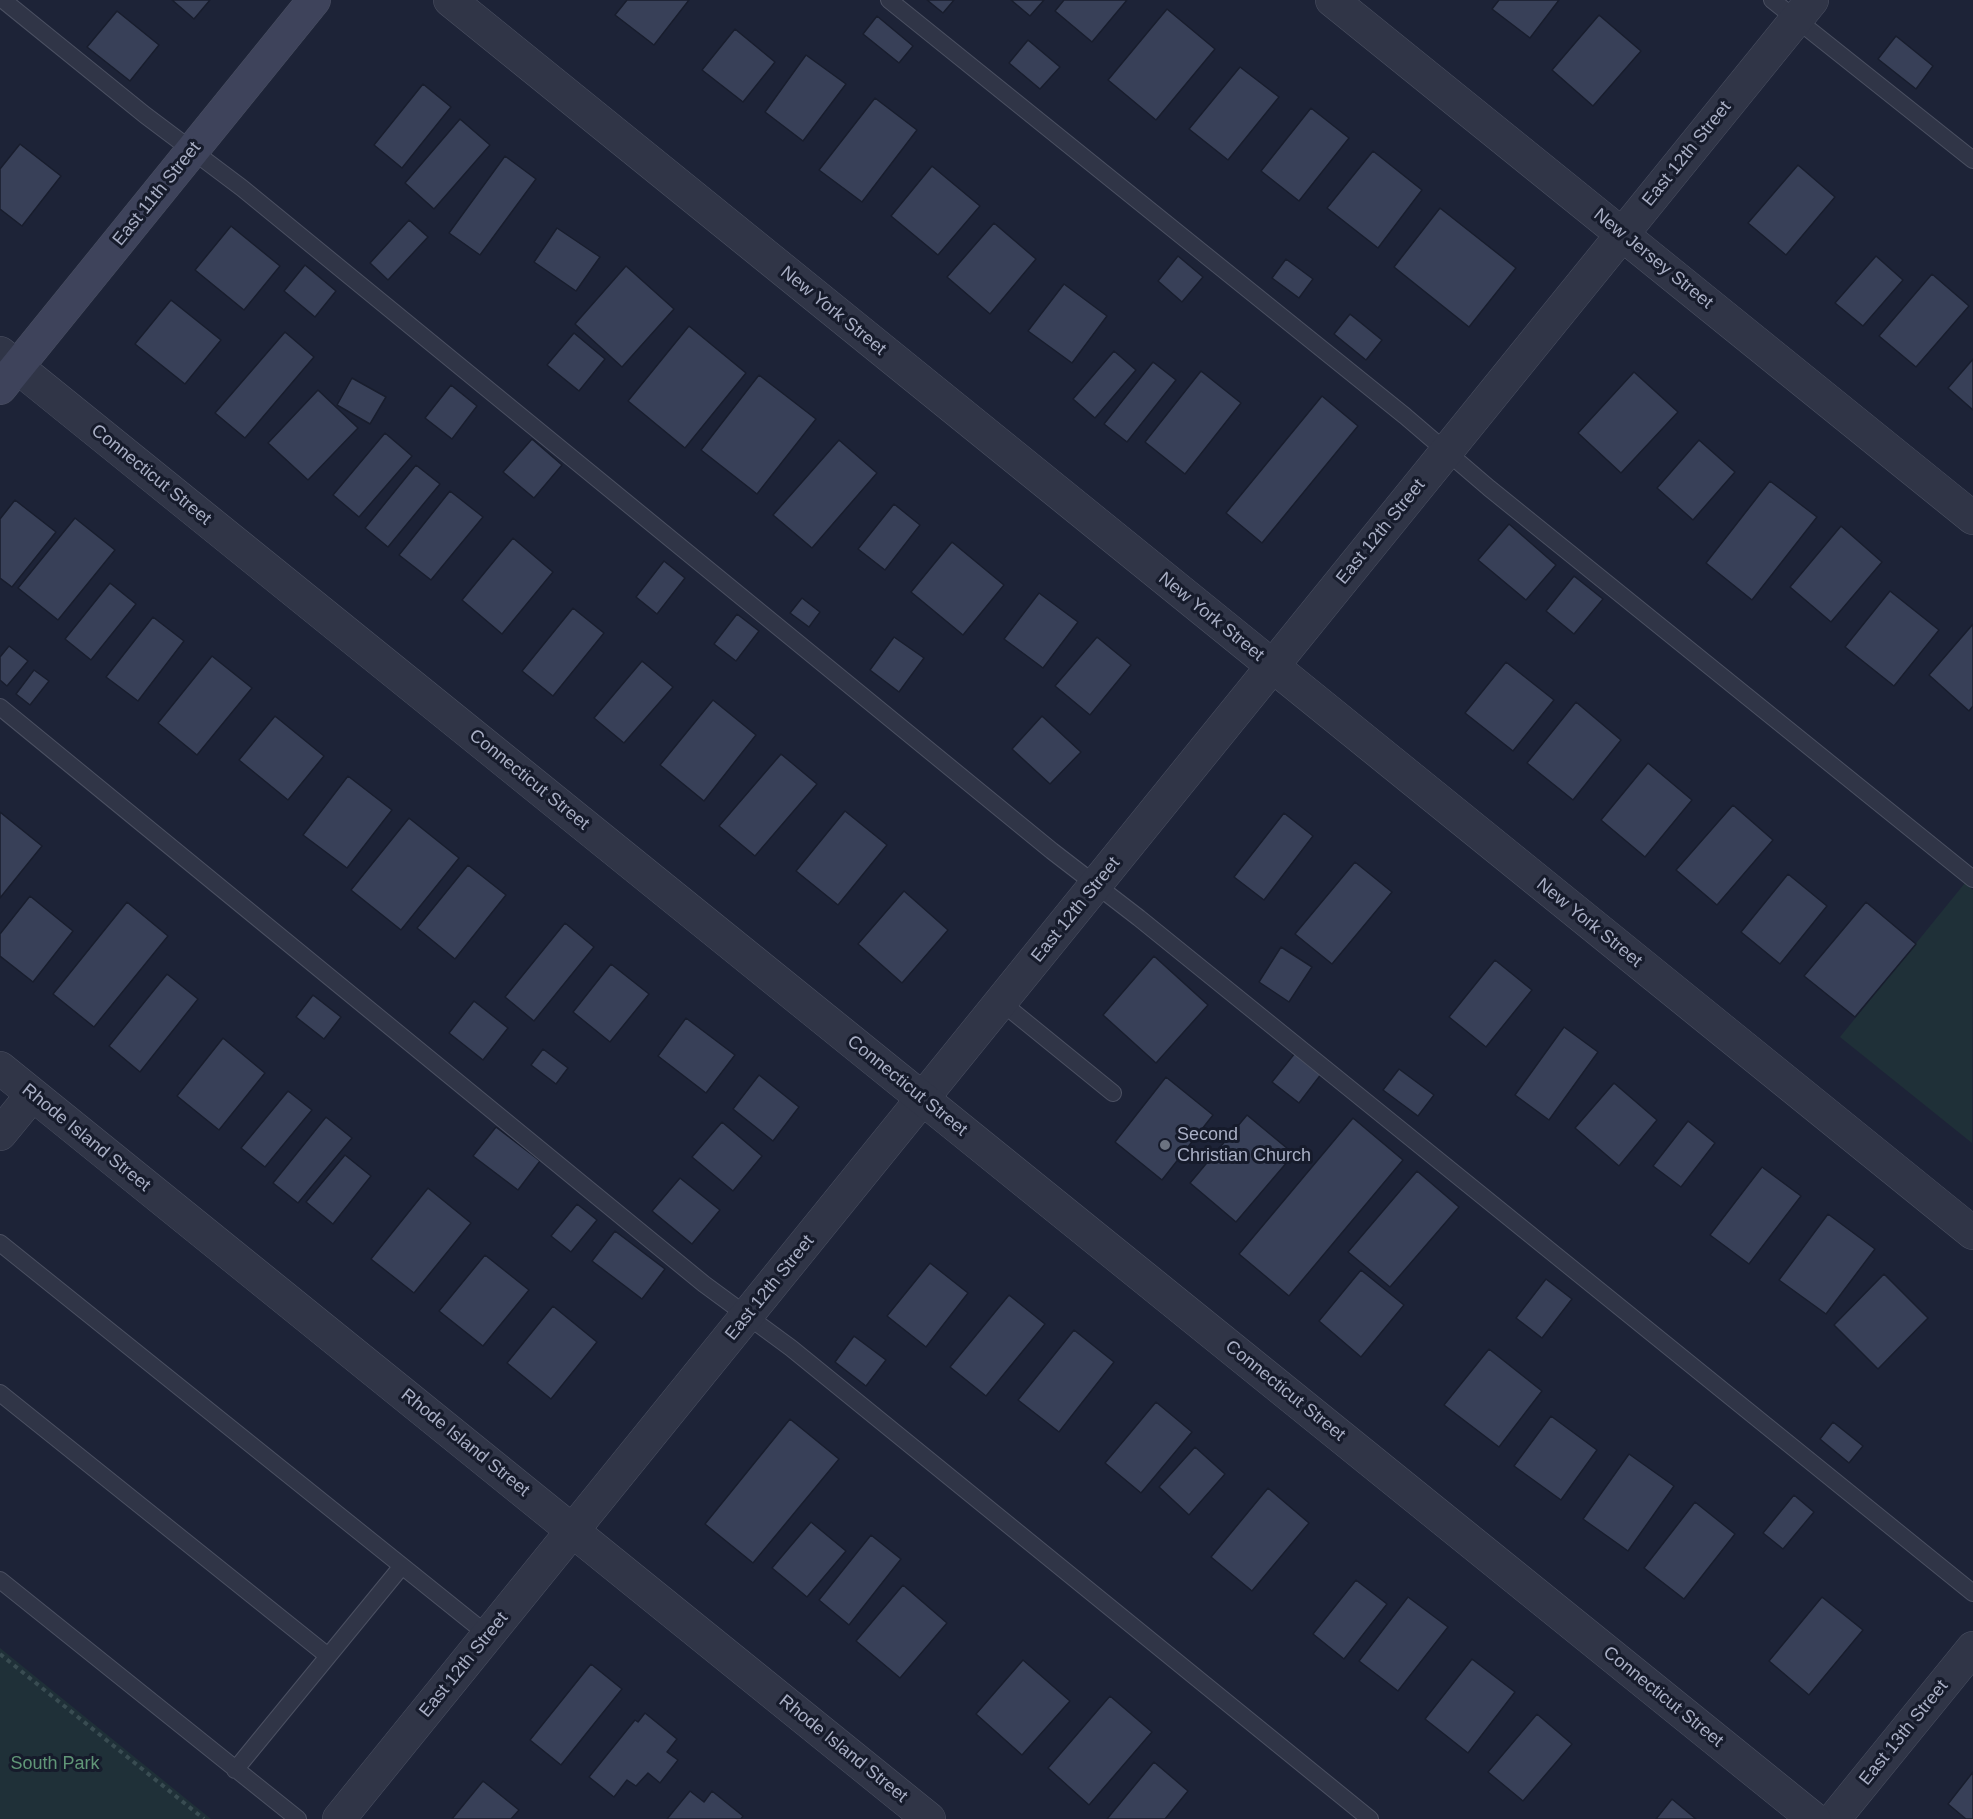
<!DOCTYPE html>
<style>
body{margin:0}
canvas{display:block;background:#1d2337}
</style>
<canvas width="1973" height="1819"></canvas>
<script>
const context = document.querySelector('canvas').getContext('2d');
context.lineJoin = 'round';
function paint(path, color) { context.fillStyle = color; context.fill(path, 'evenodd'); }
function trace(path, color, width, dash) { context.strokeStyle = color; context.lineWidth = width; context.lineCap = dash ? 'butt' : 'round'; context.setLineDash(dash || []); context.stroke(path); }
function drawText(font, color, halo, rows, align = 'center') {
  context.font = font + ' Arial,sans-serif'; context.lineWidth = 6; context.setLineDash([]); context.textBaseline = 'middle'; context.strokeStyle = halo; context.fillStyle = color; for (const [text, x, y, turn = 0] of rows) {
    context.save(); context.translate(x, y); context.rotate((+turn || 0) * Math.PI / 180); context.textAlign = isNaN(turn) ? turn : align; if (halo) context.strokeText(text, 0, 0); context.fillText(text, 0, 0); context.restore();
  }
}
const green = new Path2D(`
 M1965 883 1973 890 1972 1143 1840 1037Z
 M0 1648 211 1819H0Z`);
const building = new Path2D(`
 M172 0H210L194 19Z
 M627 0H689L654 45 615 15Z
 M927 0H954L943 13Z
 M1011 0H1044L1030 16Z
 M1064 0H1127L1092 42 1055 11Z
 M1499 0H1559L1530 38 1492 9Z
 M1167 9 1215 49 1156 120 1108 80Z
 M117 11 159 45 130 81 87 47Z
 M1599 15 1641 51 1593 106 1552 70Z
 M877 16 913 46 899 63 863 34Z
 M735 29 775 62 743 102 702 70Z
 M1896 36 1933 66 1916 89 1878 59Z
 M1028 40 1060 67 1040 89 1009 63Z
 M806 55 846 84 803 141 765 112Z
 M1240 67 1279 97 1228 160 1189 129Z
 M423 84 451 107 402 168 374 145Z
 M875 98 917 130 862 202 819 170Z
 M1311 108 1349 138 1299 201 1261 171Z
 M460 119 490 145 434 209 405 183Z
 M20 144 61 176 22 226 0 209V169Z
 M1373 151 1422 190 1378 248 1327 208Z
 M505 156 536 179 480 255 449 233Z
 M1798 165 1835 197 1786 255 1748 223Z
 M932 166 980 206 938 255 891 216Z
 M1440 208 1516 268 1469 327 1394 267Z
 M409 220 428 237 388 280 370 263Z
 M994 223 1036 259 990 314 947 277Z
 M231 226 280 266 244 310 195 270Z
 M557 228 600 257 576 291 534 262Z
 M1178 256 1203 277 1182 302 1158 281Z
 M1876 256 1903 280 1863 326 1835 303Z
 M1286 259 1313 279 1299 298 1272 278Z
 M305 265 336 291 315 317 284 291Z
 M626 266 674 309 622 367 575 324Z
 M1932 274 1969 306 1916 367 1879 336Z
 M1064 284 1107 316 1072 363 1028 331Z
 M171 300 221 340 185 384 135 344Z
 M1350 314 1382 340 1366 360 1334 334Z
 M689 326 746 373 685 448 628 401Z
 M285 332 314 357 245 438 215 413Z
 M574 333 605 359 579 391 547 365Z
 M1114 351 1136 370 1095 418 1073 399Z
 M1973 359V410L1948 388Z
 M1153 362 1176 380 1127 442 1104 424Z
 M1201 371 1241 403 1185 474 1145 442Z
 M1634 372 1678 412 1621 473 1578 433Z
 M759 375 816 419 757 494 701 450Z
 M352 378 386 397 370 424 337 405Z
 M451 385 477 406 452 439 425 418Z
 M318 390 358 428 308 480 268 443Z
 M1322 396 1358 426 1262 543 1226 513Z
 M385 433 412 456 359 517 333 495Z
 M532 439 562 465 534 498 503 472Z
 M839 440 877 473 812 548 773 515Z
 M1699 440 1735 472 1693 520 1657 488Z
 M416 465 440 484 388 547 365 528Z
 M1770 481 1817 517 1752 600 1706 563Z
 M450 491 483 517 431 580 399 555Z
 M15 500 56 532 12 587 0 578V519Z
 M894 504 920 525 885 570 858 549Z
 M75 518 115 550 58 620 18 588Z
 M1509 524 1556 565 1526 600 1478 560Z
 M1841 526 1882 562 1831 622 1790 587Z
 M513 538 553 572 502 634 462 600Z
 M952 542 1004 585 963 635 911 592Z
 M664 561 685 578 657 614 636 597Z
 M1574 576 1603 599 1574 634 1546 611Z
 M110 583 136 604 91 660 65 639Z
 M1890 591 1939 630 1894 686 1845 647Z
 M1039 593 1078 622 1043 668 1004 639Z
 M802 598 820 612 809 627 790 613Z
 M573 608 604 633 553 696 522 671Z
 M737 614 759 631 736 661 714 644Z
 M153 617 184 641 138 701 106 677Z
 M1973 624V706L1969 711 1929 675Z
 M894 637 924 658 899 692 870 670Z
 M1097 637 1131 665 1090 715 1055 686Z
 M9 646 28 661 7 686 0 680V657Z
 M212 656 252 688 197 755 158 723Z
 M642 661 673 687 624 743 594 718Z
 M1506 662 1554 700 1513 751 1465 713Z
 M34 670 49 681 30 705 16 694Z
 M713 700 756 735 704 801 660 765Z
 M1576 702 1621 740 1573 800 1527 763Z
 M275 716 324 756 288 800 239 760Z
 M1042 716 1081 752 1050 784 1012 749Z
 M781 754 817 784 755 856 719 826Z
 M1648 763 1692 800 1645 857 1601 820Z
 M348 776 392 810 347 868 303 835Z
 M1733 805 1773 840 1717 905 1676 870Z
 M845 811 887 845 838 905 796 871Z
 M0 812 42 846 0 898Z
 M1284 813 1313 836 1264 900 1234 877Z
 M409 818 459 858 401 930 351 890Z
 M1355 862 1392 892 1332 964 1295 934Z
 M468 865 506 895 455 959 417 928Z
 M1788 874 1827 906 1780 964 1741 932Z
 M904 891 948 930 902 983 858 944Z
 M30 896 73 931 33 982 0 956V934Z
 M127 902 168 936 94 1027 53 994Z
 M1866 902 1916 944 1855 1017 1804 976Z
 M565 923 594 947 534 1021 505 997Z
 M1281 947 1312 967 1289 1002 1259 982Z
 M1154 956 1208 1005 1156 1063 1103 1015Z
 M1495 960 1532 990 1486 1047 1449 1017Z
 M611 964 649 994 610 1042 573 1012Z
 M167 974 198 999 140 1072 109 1046Z
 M313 995 341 1017 324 1039 296 1017Z
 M474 1001 508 1028 483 1060 449 1033Z
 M686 1018 735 1055 706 1093 658 1056Z
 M1564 1027 1598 1052 1549 1120 1515 1095Z
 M223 1038 265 1073 219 1130 177 1096Z
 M543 1049 568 1068 556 1084 531 1065Z
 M1295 1053 1322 1073 1299 1103 1272 1082Z
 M1399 1069 1434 1095 1418 1116 1383 1090Z
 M759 1075 799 1107 773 1141 733 1109Z
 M1166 1077 1213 1115 1162 1180 1115 1142Z
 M1614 1083 1657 1120 1619 1166 1575 1128Z
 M288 1091 312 1110 265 1167 241 1148Z
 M1247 1115 1294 1154 1236 1222 1190 1183Z
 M326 1117 352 1138 298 1203 273 1183Z
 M1353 1118 1403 1160 1289 1296 1239 1254Z
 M1688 1121 1715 1143 1681 1187 1653 1166Z
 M722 1122 762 1156 733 1191 692 1157Z
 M496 1127 540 1161 518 1190 473 1156Z
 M345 1155 371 1176 333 1224 306 1202Z
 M1762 1167 1801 1196 1749 1264 1710 1235Z
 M1417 1171 1459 1207 1390 1287 1348 1252Z
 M680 1178 720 1210 692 1244 652 1211Z
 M428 1188 471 1223 414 1293 371 1259Z
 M577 1204 597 1220 571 1252 551 1236Z
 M1828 1214 1875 1249 1826 1314 1779 1280Z
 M615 1231 665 1269 642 1299 592 1261Z
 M485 1255 529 1290 483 1346 439 1311Z
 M930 1263 968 1293 926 1347 887 1316Z
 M1361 1270 1404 1305 1361 1357 1319 1321Z
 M1884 1274 1928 1318 1878 1369 1834 1325Z
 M1546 1279 1572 1299 1542 1338 1516 1318Z
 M1009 1295 1045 1324 986 1396 950 1367Z
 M553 1306 597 1342 551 1399 507 1363Z
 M1074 1330 1114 1362 1059 1432 1018 1400Z
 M854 1336 886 1360 866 1386 835 1362Z
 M1489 1349 1542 1391 1499 1447 1444 1405Z
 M1156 1402 1192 1432 1141 1493 1105 1463Z
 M1551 1416 1597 1450 1561 1500 1514 1466Z
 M790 1419 839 1459 753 1563 705 1524Z
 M1833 1422 1863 1446 1849 1463 1820 1439Z
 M1195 1447 1225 1474 1189 1515 1159 1487Z
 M1629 1454 1674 1486 1628 1551 1583 1519Z
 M1268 1488 1309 1523 1252 1591 1211 1557Z
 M1794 1495 1814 1512 1783 1549 1763 1533Z
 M1695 1502 1735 1534 1684 1599 1644 1568Z
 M811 1522 846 1551 807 1597 772 1568Z
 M871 1535 901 1559 849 1625 819 1600Z
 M1356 1580 1387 1604 1344 1659 1313 1634Z
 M903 1585 947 1623 900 1678 856 1641Z
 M1408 1597 1448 1627 1398 1691 1359 1661Z
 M1822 1597 1863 1630 1809 1695 1769 1661Z
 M1472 1659 1515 1692 1468 1753 1425 1719Z
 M1023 1660 1070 1701 1022 1755 976 1714Z
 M591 1664 622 1689 561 1765 530 1740Z
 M1110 1696 1152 1732 1089 1805 1048 1768Z
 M645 1713 677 1739 667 1752 678 1760 660 1783 648 1773 636 1786 627 1780 614 1797 589 1777 635 1720 638 1722Z
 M1537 1714 1572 1744 1523 1801 1488 1772Z
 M1154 1762 1188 1791 1165 1819H1107Z
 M1973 1772V1819H1966L1948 1804Z
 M483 1781 519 1810 511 1819H452Z
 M690 1791 704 1802 712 1791 743 1816 741 1819H667Z
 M1672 1799 1696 1819H1656Z`);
const path = new Path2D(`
 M0 1654 204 1819`);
const service = new Path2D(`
 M3 0 145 115 242 188 1052 851 1139 918 1973 1593
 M889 0 1405 416 1489 488 1973 879
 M1772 0 1973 160
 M0 707 704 1284 791 1348 1370 1819
 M1001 1002 1113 1093
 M0 1243 488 1635
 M0 1393 328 1656
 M0 1580 298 1819
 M235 1770 402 1566`);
const minor = new Path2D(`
 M450 0 1973 1233
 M1332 0 1973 518
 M0 1068 929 1819
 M0 1134 32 1095
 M339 1819 1812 0
 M1834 1819 1973 1648`);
const tertiary = new Path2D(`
 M0 353 1814 1819`);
const secondary = new Path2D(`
 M0 388 314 0`);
const markers = [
 [1165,1145,6,"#6b7280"]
];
const streetNames = [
 ["East 12th Street",1687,154,-51],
 ["East 11th Street",157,194,-51],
 ["New Jersey Street",1653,259,39],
 ["New York Street",833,311,39],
 ["Connecticut Street",151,475,39],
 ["East 12th Street",1381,532,-51],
 ["New York Street",1211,617,39],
 ["Connecticut Street",529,780,39],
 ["East 12th Street",1076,910,-51],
 ["New York Street",1589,923,39],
 ["Connecticut Street",907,1086,39],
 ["Rhode Island Street",86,1138,39],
 ["East 12th Street",770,1288,-51],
 ["Connecticut Street",1285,1391,39],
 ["Rhode Island Street",465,1443,39],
 ["East 12th Street",464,1665,-51],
 ["Connecticut Street",1663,1697,39],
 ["East 13th Street",1904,1733,-51],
 ["Rhode Island Street",843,1749,39]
];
const poiNames = [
 ["Second",1177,1135],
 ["Christian Church",1177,1156]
];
const parkNames = [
 ["South Park",55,1764]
];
paint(green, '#1f3038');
paint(building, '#384058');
trace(building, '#181d2d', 1.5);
trace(service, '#4b5062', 18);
trace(minor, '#4b5062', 34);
trace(tertiary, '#4b5062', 34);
trace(secondary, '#4b5062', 34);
trace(path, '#394c52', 4, [4.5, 4.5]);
trace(service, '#303547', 16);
trace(minor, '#303547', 33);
trace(tertiary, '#303547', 33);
trace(secondary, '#3e435b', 33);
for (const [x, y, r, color] of markers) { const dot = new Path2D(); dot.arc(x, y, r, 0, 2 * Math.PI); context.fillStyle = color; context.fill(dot); trace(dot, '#161b2b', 2); }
drawText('18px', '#a9afc5', '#161b2b', streetNames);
drawText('18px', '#a9afc5', '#161b2b', poiNames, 'left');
drawText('18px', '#609677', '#161b2b', parkNames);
</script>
